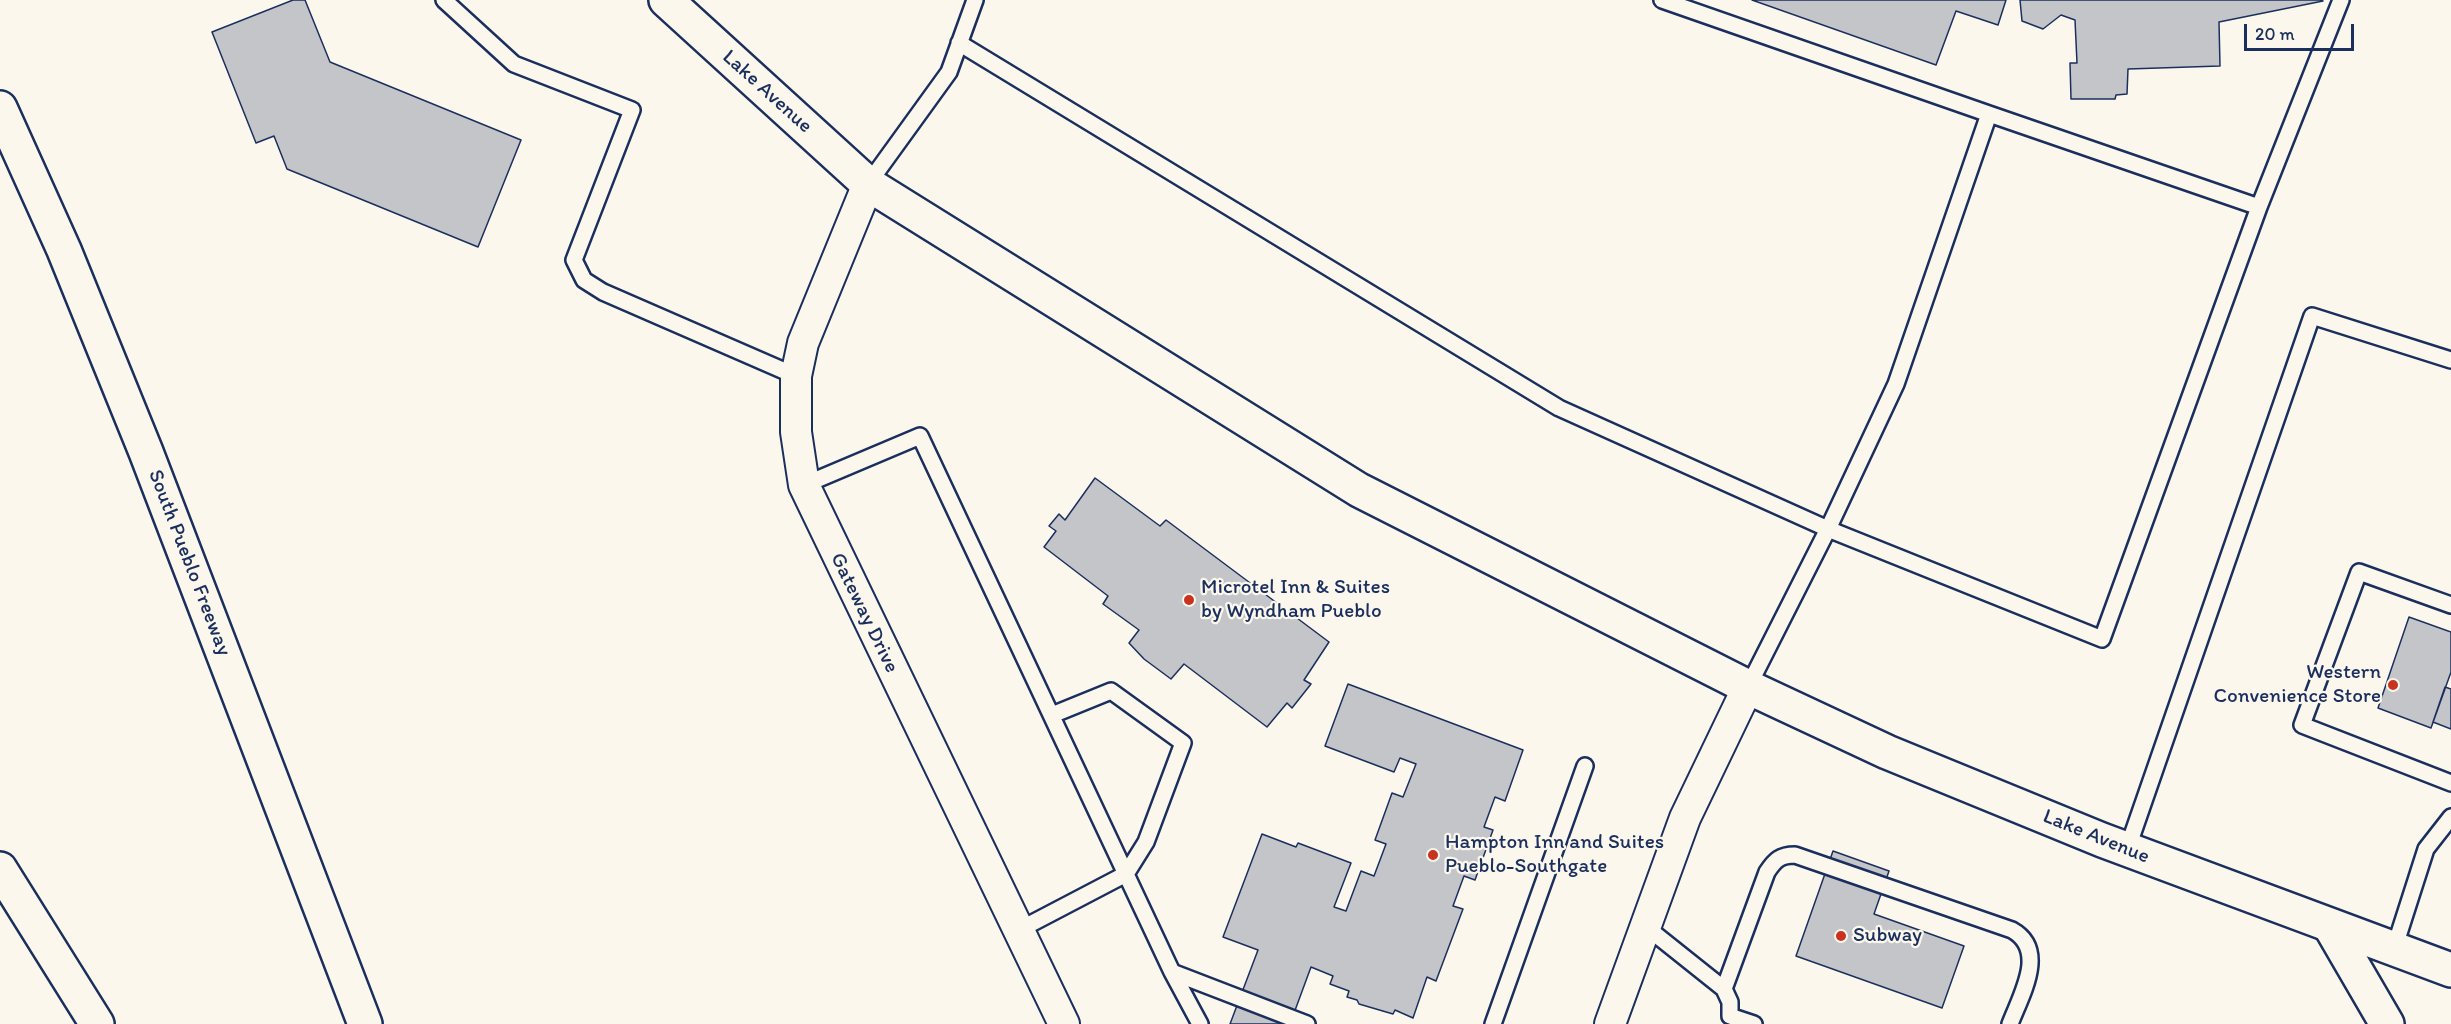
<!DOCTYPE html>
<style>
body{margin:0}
#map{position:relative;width:2451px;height:1024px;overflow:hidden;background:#fbf7ec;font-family:Itim,sans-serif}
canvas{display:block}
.scale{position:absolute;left:2244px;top:24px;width:110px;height:27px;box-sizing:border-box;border:3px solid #1b2f5e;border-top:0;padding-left:8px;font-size:18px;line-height:21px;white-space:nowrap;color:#1b2f5e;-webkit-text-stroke:4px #fbf7ec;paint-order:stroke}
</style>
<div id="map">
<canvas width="2451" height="1024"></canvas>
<div class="scale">20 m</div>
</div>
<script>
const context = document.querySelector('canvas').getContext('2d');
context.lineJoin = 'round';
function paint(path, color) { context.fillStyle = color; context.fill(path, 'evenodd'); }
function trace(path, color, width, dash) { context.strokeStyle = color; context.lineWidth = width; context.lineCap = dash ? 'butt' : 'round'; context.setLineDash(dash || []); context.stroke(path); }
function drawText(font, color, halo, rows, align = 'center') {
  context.font = font + ' Itim,sans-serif'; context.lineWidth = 4.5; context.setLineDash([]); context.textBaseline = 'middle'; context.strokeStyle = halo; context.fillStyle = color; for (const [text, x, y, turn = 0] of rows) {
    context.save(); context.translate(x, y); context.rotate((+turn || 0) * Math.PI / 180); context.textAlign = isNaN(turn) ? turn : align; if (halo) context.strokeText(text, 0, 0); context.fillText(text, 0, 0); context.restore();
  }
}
const building = new Path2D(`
 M293 0H305L330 62 521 140 478 247 287 169 274 136 256 143 212 32Z
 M1752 0H2006L1998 25 1956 11 1936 65Z
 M2020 0H2322L2323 1 2219 22 2220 66 2128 69 2127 94 2116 95 2115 99H2071L2070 63H2077L2075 20 2061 15 2043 29 2022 21Z
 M1095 478 1160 526 1166 520 1329 642 1304 680 1311 684 1292 708 1287 703 1267 727 1184 664 1171 679 1144 659 1129 643 1139 630 1103 604 1108 596 1044 547 1056 531 1049 526 1059 514 1065 520Z
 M2409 617 2451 632V672L2431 728 2378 708Z
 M1348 684 1523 750 1505 801 1495 797 1484 827 1493 830 1475 880 1464 876 1453 906 1463 909 1436 981 1427 977 1413 1018 1395 1010 1393 1014 1359 1004 1357 1000 1347 997 1349 991 1330 984 1333 976 1311 967 1290 1024H1230L1258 950 1223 937 1262 834 1296 847 1298 843 1351 863 1334 907 1346 911 1361 871 1374 876 1386 844 1375 840 1392 793 1403 797 1416 764 1400 758 1394 772 1325 746Z
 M2445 687 2451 689V729L2433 722Z
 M1833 851 1889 871 1874 914 1964 946 1942 1008 1796 956Z`);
const service = new Path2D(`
 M444 0 514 64 632 110 574 260 584 280 603 292 796 376
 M1662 0 1989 114
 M959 43 1559 408 1828 529 2102 639 2259 207
 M868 184 949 72 975 0
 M804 485 920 436 1172 972 1307 1024
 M2451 605 2359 572 2302 725 2451 783
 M1748 687 1828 529 1896 384 1989 114 2259 207 2341 0
 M2127 850 2312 316 2451 360
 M1645 926 1724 989 1730 1002V1016L1754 1024
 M1017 931 1126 874 1146 842 1183 743 1111 691 1052 715
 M2394 949 2426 849 2451 817
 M1172 972 1200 1024
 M1724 989 1767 872C1775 860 1780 855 1795 855L2012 930C2048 950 2021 995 2010 1024
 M1493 1024 1585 766`);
const minor = new Path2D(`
 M868 184 803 343 796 376V432L804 485 1064 1024
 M1610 1024 1685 818 1748 687`);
const tertiary = new Path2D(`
 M666 0 868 184 1359 490 1748 687 1887 752 2102 840 2451 970`);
const primary = new Path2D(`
 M2330 926 2387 1024`);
const motorway = new Path2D(`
 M0 108 64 250 146 452 365 1024
 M0 869 97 1024`);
const markers = [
 [1189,600,6,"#c8321e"],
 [2393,685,6,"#c8321e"],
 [1433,855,6,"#c8321e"],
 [1841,936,6,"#c8321e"]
];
const streetNames = [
 ["Lake Avenue",767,92,42],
 ["South Pueblo Freeway",189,563,69],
 ["Gateway Drive",864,613,64],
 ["Lake Avenue",2096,837,22]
];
const poiNames = [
 ["Microtel Inn & Suites",1201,588],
 ["by Wyndham Pueblo",1201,612],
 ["Western",2381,673,"right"],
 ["Convenience Store",2381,697,"right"],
 ["Hampton Inn and Suites",1445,843],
 ["Pueblo-Southgate",1445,867],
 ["Subway",1853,936]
];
paint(building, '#c3c5c9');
trace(building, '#1b2f5e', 1.5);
trace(service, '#1b2f5e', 20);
trace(minor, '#1b2f5e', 34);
trace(tertiary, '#1b2f5e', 38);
trace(primary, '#1b2f5e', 38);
trace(motorway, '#1b2f5e', 38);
trace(service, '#fbf7ec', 15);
trace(minor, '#fbf7ec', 30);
trace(tertiary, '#fbf7ec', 33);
trace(primary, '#fbf7ec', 33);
trace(motorway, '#fbf7ec', 33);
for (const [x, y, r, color] of markers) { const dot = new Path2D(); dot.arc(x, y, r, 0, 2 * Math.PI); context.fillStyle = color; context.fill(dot); trace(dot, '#fbf7ec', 2); }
drawText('21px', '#1b2f5e', '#fbf7ec', streetNames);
drawText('21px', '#1b2f5e', '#fbf7ec', poiNames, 'left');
</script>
